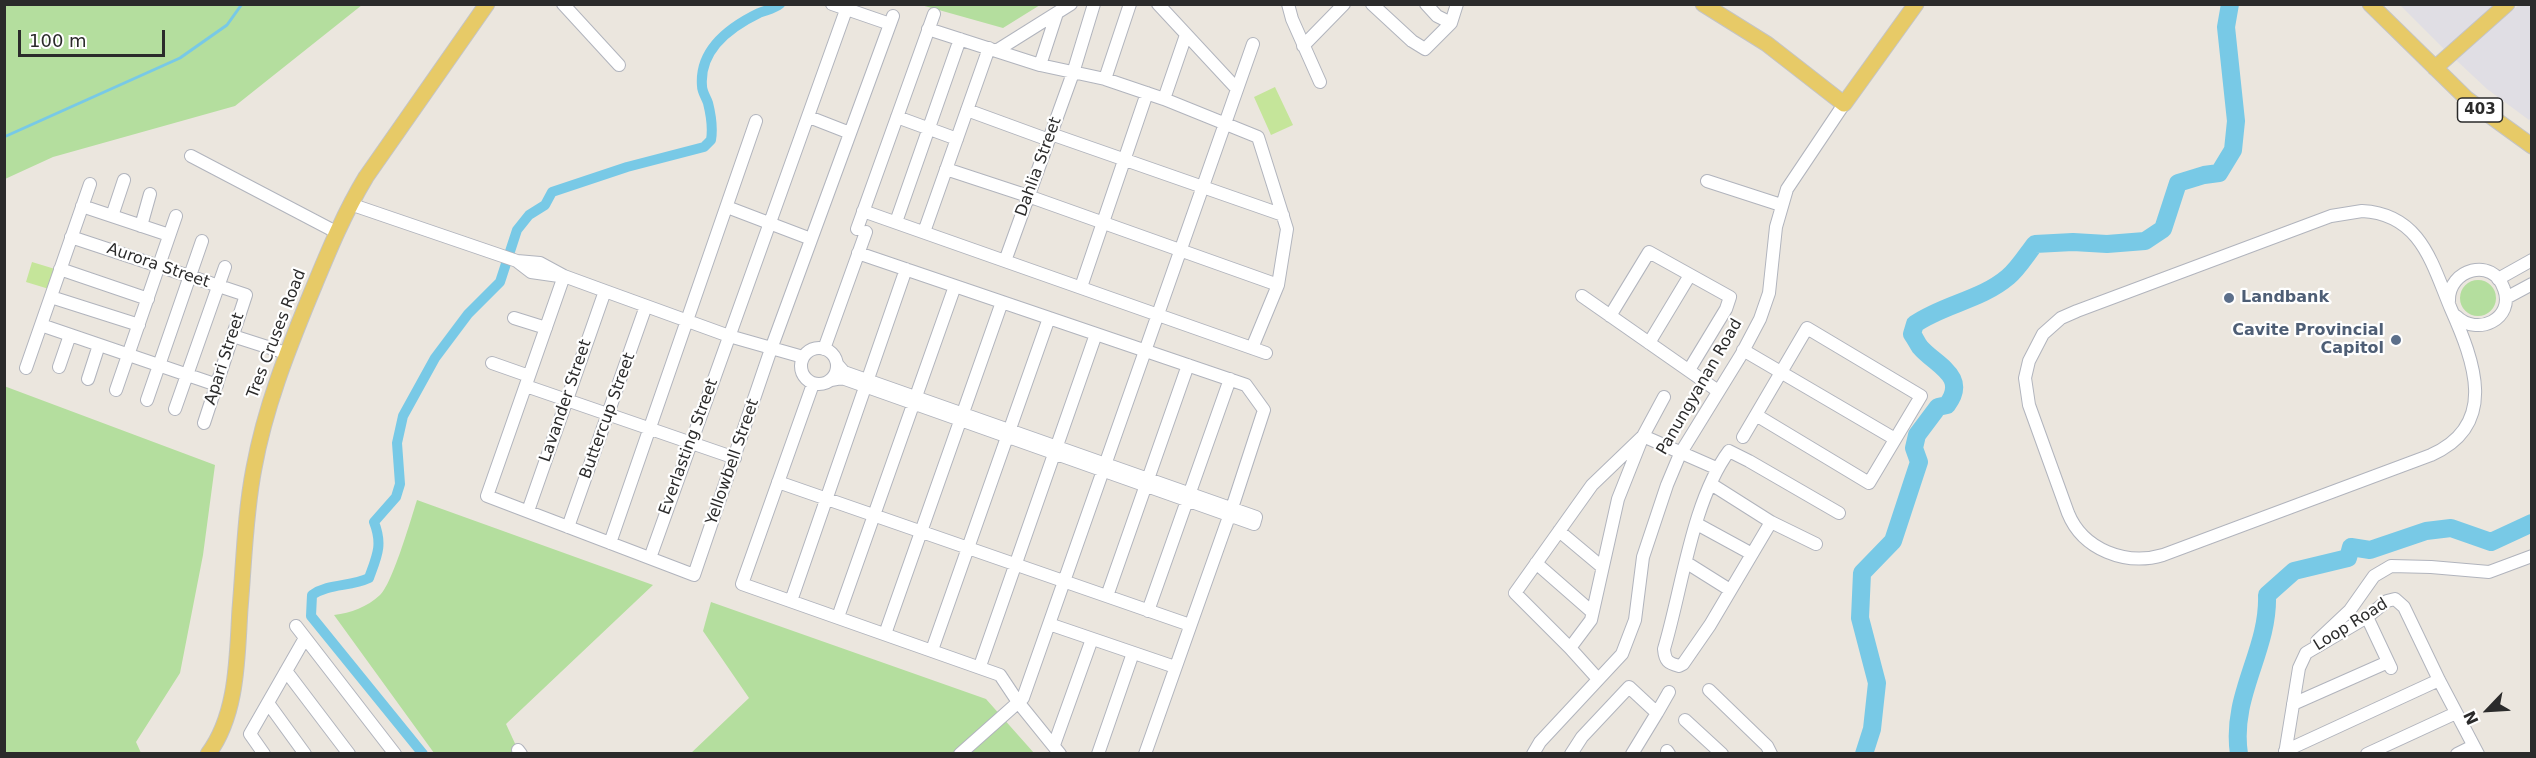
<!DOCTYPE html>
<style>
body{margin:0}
#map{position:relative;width:2536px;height:758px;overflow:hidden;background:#ebe6de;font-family:"DejaVu Sans",sans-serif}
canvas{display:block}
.frame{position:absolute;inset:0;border:6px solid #2b2b2b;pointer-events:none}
.north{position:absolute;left:2458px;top:680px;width:60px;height:60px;-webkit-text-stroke:4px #fff;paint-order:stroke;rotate:245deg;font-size:16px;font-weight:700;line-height:24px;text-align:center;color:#2b2b2b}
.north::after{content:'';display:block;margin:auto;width:21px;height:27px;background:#2b2b2b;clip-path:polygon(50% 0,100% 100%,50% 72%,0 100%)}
.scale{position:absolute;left:18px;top:30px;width:147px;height:27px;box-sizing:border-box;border:3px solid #2b2b2b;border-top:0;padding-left:8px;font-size:18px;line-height:21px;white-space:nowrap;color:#2b2b2b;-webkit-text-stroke:4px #fff;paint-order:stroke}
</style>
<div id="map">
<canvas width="2536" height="758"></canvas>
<div class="frame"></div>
<div class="north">N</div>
<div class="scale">100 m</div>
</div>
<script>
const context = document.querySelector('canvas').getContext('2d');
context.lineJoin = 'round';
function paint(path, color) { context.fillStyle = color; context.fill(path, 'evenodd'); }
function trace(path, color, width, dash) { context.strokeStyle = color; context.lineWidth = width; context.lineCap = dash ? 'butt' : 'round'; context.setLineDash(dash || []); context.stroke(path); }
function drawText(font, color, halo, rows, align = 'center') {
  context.font = font + ' "DejaVu Sans",sans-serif'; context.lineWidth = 4.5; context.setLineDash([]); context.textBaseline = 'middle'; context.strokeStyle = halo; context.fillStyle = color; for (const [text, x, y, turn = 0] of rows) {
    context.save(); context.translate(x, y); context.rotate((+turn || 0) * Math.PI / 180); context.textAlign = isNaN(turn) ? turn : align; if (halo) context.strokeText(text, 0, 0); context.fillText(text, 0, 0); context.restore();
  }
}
const industrial = new Path2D(`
 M2400 5H2496L2444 49Z
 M2519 5H2531L2532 117 2529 120 2487 89 2455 59Z`);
const green = new Path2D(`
 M4 5 5 4 362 5 235 106 53 157 5 179Z
 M921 5H1040L1003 28Z
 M2460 298a18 18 0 1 1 36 0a18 18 0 1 1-36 0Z
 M4 386 215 465 203 555 180 673 136 742 141 753H5Z
 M417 500 653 585 506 724 518 750 512 753H434L334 615C351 613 367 607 380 595 392 585 411 519 417 500Z
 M711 602 986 699 1034 753 690 754 749 698 703 631Z`);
const pitch = new Path2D(`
 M1275 87 1293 125 1271 135 1254 97Z
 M32 262 55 269 49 289 26 282Z`);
const stream = new Path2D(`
 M4 137 180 58 227 25 242 4`);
const canal = new Path2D(`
 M423 754 311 616 312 595C329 583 350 587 369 578 377 556 383 545 374 522L396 497 400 484 397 443 403 416 435 358 468 314 500 282 517 230 529 215 545 205 552 192 627 167 704 147 711 140C713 128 711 115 708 103 706 97 702 92 702 86 699 50 730 27 759 13 766 10 774 9 780 4`);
const river = new Path2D(`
 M1864 754 1872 729 1877 683 1860 618 1862 573 1893 541 1919 462 1914 448 1917 435 1938 407 1947 405C1969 376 1935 365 1920 347 1917 343 1915 338 1912 334L1915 324C1944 304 1981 300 2008 277 2018 269 2027 254 2035 244L2073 242 2107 244 2145 241 2163 229 2178 183 2204 175 2219 173 2233 150 2236 121 2226 27 2230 4
 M2239 754C2230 695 2269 651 2267 595L2294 571 2348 558 2351 547 2370 550 2426 531 2451 528 2491 542 2532 523`);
const minor = new Path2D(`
 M563 4 619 65
 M832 4 890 24
 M1158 4 1237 89
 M1288 4 1292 19 1320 82
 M1372 4 1412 41 1425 49 1451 23 1457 4
 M1426 4 1437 16 1451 23
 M928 29 1040 65 1105 79 1164 99 1258 137 1287 229 1278 285 1252 348
 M1303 46 1344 4
 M996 51 1071 4
 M1040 65 1057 13
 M1105 79 1130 4
 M1164 99 1186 35
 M967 110 1049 140
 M809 117 850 133
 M897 117 957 139
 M1051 134 1283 215
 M191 156 336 232
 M946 169 1028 196 1278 285
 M1707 181 1781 205
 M350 204 517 261 540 263 564 276 605 291 729 336 803 357
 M82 206 169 235
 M727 207 811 239
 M863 211 1266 353
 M2362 211C2421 214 2432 264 2451 309 2474 361 2499 425 2431 455L2163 555C2126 566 2083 550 2068 513L2029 405 2025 378 2029 361 2043 334 2061 318 2077 311 2331 216Z
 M112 216 124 180
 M896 222 960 39
 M141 226 150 194
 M857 229 934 14
 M924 232 989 48
 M71 237 246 295 204 423
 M858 253 1246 385 1264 410 1232 508 1145 754
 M1005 261 1073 73 1094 4
 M518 262 531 272 559 276
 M60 269 148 299
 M564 276 487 496 694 575 771 349 893 16
 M2498 279 2532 260
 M1081 287 1147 93
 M1582 296 1718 391
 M51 297 139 325
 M2506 298 2532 284
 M2449 301C2448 269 2493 256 2504 289 2515 319 2477 337 2456 316
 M1610 316 1649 252 1730 297 1726 309 1689 370
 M514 318 546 328
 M41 325 217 385
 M233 336 286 353
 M1649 343 1690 275
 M801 366a18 18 0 1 1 36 0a18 18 0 1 1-36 0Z
 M824 349 866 232
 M1743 350 1895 439
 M492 363 529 376
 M59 367 70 335
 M26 368 90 184
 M88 379 99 345
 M831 380 842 378 1254 524 1256 517 844 372 837 364
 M813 384 742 584 1000 675 1018 702 1060 754
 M526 386 735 458
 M116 390 176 216
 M1664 397 1643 436 1618 499 1591 620 1570 648 1515 593 1592 485 1643 436 1716 468
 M147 400 202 241
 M175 409 225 267
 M1743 437 1807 328 1921 396 1869 483 1756 415
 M778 482 1190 625
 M1711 484 1771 522 1816 544
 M528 511 605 291
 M1771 522 1710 625 1683 664 1679 666C1668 663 1665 661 1664 649 1682 589 1692 501 1729 451L1749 461 1839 513
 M1697 524 1752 554
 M568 527 646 306
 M1559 531 1602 567
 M610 543 756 121
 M650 558 846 10
 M1536 563 1592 612
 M1687 563 1730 590
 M1107 596 1188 365
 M791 601 906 269
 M1148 611 1230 379
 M838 617 955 286
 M2367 617 2391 668
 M1049 624 1175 667
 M296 626 395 754
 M885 634 1002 302
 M2317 641 2350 610 2374 576 2391 566 2431 567 2489 572 2532 556
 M1570 648 1598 679
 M932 650 1049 318
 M980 666 1096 334
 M286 671 349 754
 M1709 690 1767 746 1771 754
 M268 703 305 754
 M2293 704 2388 662
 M1685 720 1722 754
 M1054 745 1092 639
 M518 750 521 754
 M1667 751 1669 754
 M2285 751 2439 680
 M264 754 250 734 305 638
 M960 754 1023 698 1253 44
 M1098 754 1133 653
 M1533 754 1540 742 1622 654 1635 620 1643 557 1667 485 1680 454 1741 355 1760 319 1769 293 1776 227 1787 189 1844 104
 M1571 754 1582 737 1629 687 1657 713 1669 692
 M1632 754 1657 713
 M2285 754 2299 668 2306 653 2367 617 2387 601 2395 599 2404 607 2439 680 2478 754
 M2367 754 2456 713
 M2457 754 2473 746`);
const major = new Path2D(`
 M1703 4 1767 44 1844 104 1916 4
 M2370 4 2467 99 2532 146
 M2435 68 2507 4
 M208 754C238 714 237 656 240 609 244 563 245 514 254 468 265 408 287 352 310 296 327 255 343 215 366 177L487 4`);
const markers = [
 [2229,298,6,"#5c6f8a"],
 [2396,340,6,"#5c6f8a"]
];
const shields = [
 [2480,110,45]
];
const shieldNames = [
 ["403",2480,110]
];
const streetNames = [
 ["Dahlia Street",1039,167,-70],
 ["Aurora Street",158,266,19],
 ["Tres Cruses Road",277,334,-69],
 ["Apari Street",225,359,-72],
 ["Panungyanan Road",1700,387,-60],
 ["Lavander Street",566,401,-71],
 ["Buttercup Street",608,416,-70],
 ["Everlasting Street",689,447,-70],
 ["Yellowbell Street",733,462,-71],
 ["Loop Road",2351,625,-32]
];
const serviceNames = [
 ["Landbank",2241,298],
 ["Cavite Provincial",2384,331,"right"],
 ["Capitol",2384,349,"right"]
];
paint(industrial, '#e0dee4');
paint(green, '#b4de9e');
paint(pitch, '#c5e59a');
trace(stream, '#78c9e6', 3);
trace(canal, '#78c9e6', 10);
trace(river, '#78c9e6', 18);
trace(minor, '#b1b4bd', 14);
trace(major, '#c4c4c4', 17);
trace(minor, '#fff', 12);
trace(major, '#e7ca67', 15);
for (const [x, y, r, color] of markers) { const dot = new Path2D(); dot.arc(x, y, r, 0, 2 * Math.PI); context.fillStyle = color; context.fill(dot); trace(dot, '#fff', 2); }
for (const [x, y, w] of shields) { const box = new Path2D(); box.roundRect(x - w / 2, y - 12, w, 24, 4.5); context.fillStyle = '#fff'; context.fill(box); trace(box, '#2b2b2b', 1.5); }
drawText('bold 15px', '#2b2b2b', null, shieldNames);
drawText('16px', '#2b2b2b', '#fff', streetNames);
drawText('bold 16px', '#4e5e75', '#fff', serviceNames, 'left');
</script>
